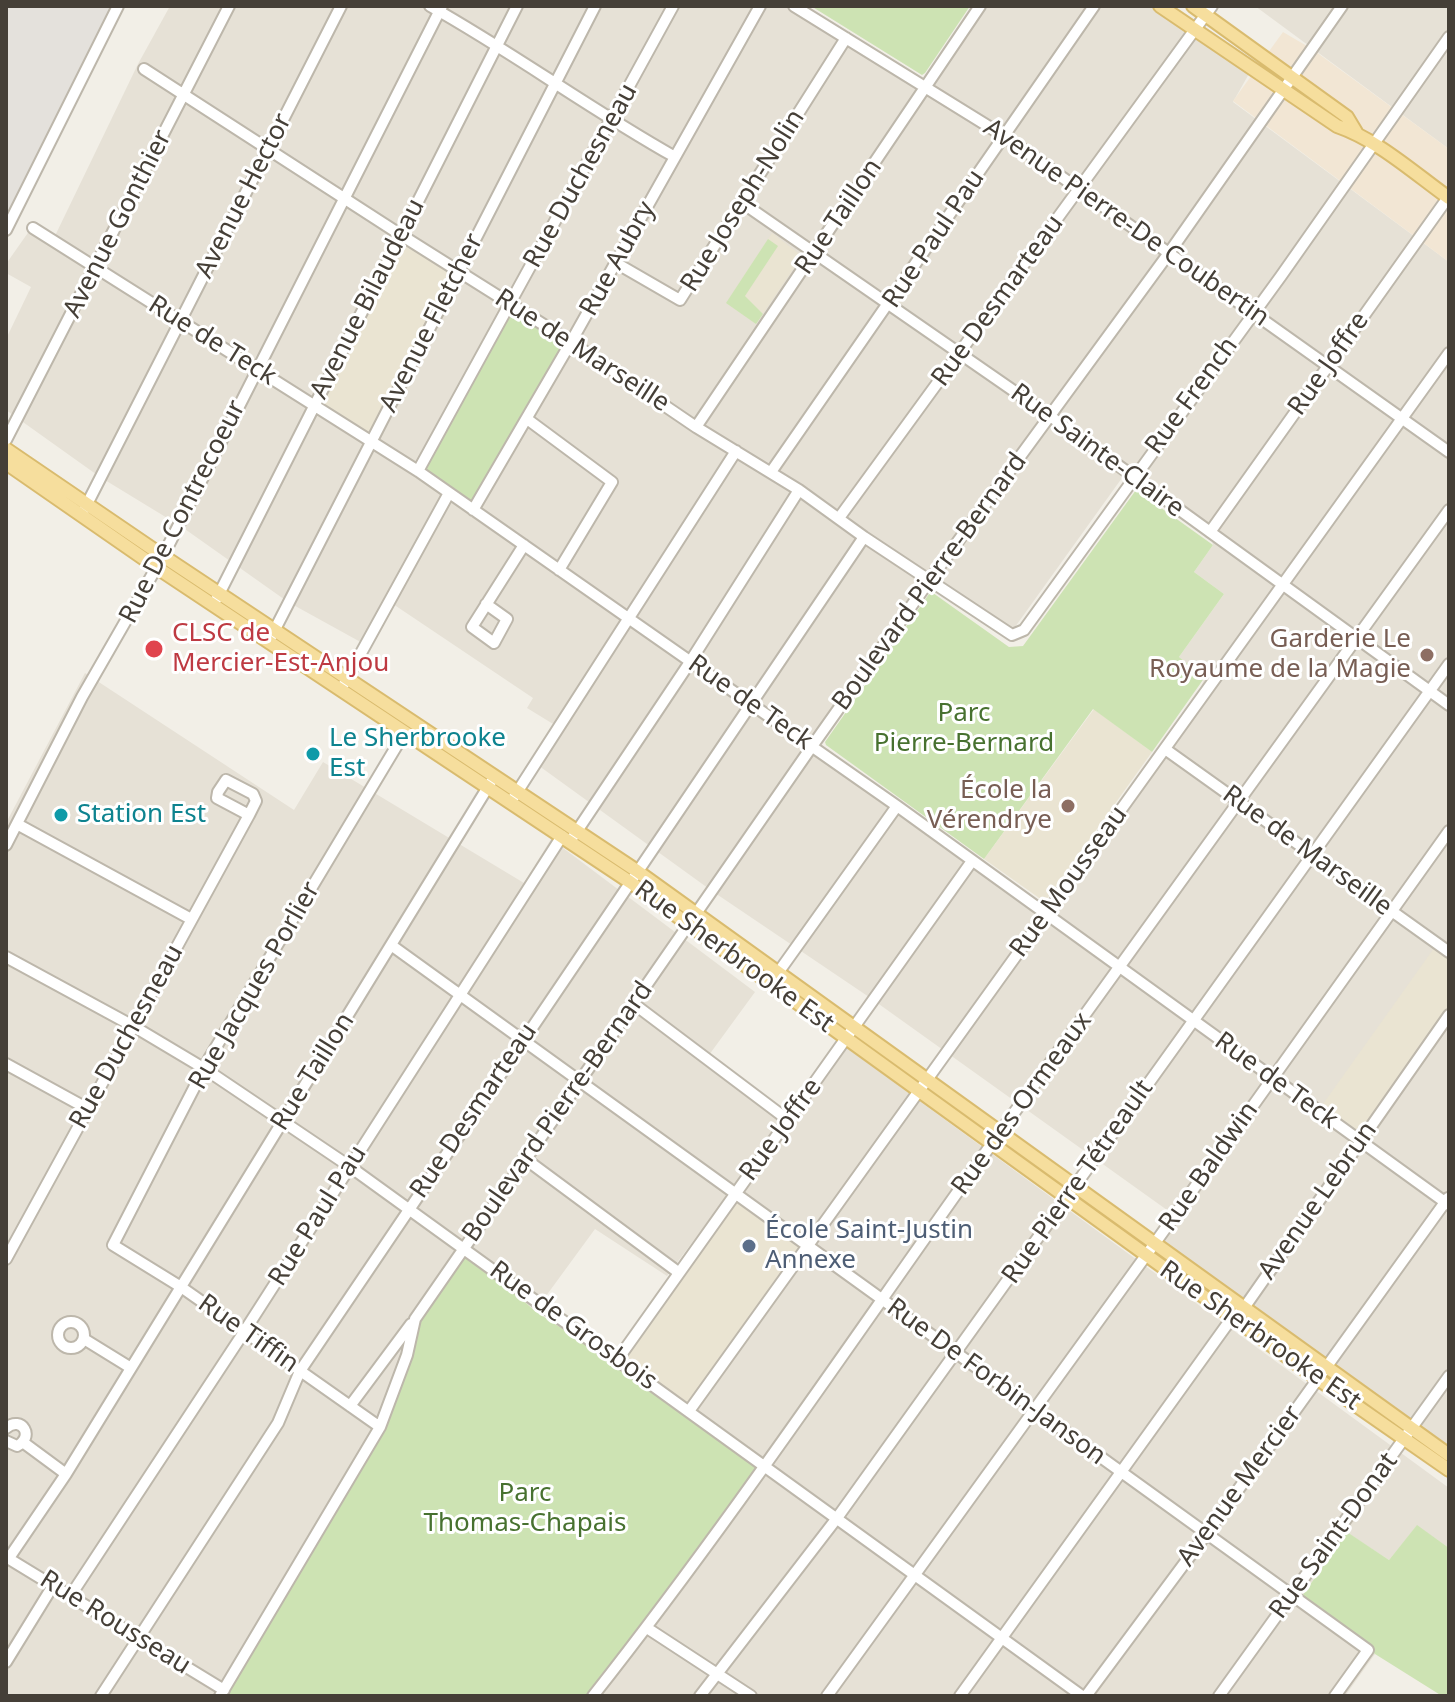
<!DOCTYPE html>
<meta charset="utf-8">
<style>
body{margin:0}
#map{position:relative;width:1455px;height:1702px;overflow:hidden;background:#f2efe7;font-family:"Noto Sans",sans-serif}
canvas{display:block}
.frame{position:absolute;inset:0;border:8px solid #453f37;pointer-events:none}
</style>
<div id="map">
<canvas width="1455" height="1702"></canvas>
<div class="frame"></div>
</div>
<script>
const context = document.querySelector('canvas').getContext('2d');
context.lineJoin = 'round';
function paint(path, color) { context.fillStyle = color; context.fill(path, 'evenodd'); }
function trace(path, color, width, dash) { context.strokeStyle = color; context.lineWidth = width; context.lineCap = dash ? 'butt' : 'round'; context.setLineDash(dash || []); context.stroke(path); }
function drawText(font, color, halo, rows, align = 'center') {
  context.font = font + ' "Noto Sans",sans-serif'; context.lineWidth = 6; context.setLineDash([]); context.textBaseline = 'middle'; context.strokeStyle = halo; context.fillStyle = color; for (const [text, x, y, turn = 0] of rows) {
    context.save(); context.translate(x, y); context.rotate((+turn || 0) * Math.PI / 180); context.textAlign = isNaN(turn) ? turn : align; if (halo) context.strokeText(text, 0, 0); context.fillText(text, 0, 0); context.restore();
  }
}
const residential = new Path2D(`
 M170 6H794L926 87 980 6H1160L1250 72 1233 102 1449 262V1455L1155 1243 1174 1215 869 997 712 891 535 763 558 727 527 708 533 698 390 602 366 645 288 602 182 527 100 477 6 410V339L31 287 6 273V264L32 227 53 240 138 64ZM1132 464 1210 532 1213 545 1194 572 1224 594 1179 657 1205 677 1191 712 1046 914 813 747 929 581 1012 628 1015 627Z
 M1255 6H1449V149L1396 110Z
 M85 673 294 810 323 762 524 883 551 839 755 992 709 1055 796 1121 847 1048 1449 1488V1548L1417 1526 1389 1560 1346 1532 1300 1599 1375 1654 1345 1696H593L689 1411 795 1252 724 1200 667 1276 595 1229 535 1311 464 1247 380 1427 220 1696H6V823Z`);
const commercial = new Path2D(`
 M1283 32 1312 49 1449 149V262L1233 101Z`);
const industrial = new Path2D(`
 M6 6H114L6 222Z`);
const education = new Path2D(`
 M772 233 802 256 756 324 726 303Z
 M401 235 459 271 371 441 314 405Z
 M1094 709 1152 752 1046 900H1042L984 859Z
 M1437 944 1449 952V1015L1359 1140 1318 1111Z
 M735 1193 807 1245 689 1411 618 1359Z`);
const green = new Path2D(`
 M811 6H970L925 73 922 75Z
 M768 239 778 246 745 296 763 314 756 324 726 303Z
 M510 303 571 342 473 510 418 471Z
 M1136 490 1213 545 1194 572 1224 594 1179 657 1205 677 1152 752 1093 709 984 859 826 745 825 742 929 594 933 593 1009 647 1023 646Z
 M463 1247 535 1311 689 1411 764 1465 593 1696H220L380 1427 415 1319Z
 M1417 1525 1449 1548V1696H1442L1375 1654 1300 1599 1347 1532 1389 1560Z`);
const minor = new Path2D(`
 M430 6C514 53 591 110 675 157
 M794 6 1004 136 1449 452
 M144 69 401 235 571 342 696 427 799 490 864 537 1012 635 1024 630 1281 276 1449 37
 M741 202 1050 416 1449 705
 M33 228 418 471 897 806 1449 1205
 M6 230 118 6
 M616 263 680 300 846 38
 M527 419 612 482 559 570
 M696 427 980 6
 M6 440 229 6
 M418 471 673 6
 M771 472 1094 6
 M84 510 341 6
 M473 510 571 342 760 6
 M839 518 1212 6
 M1210 532 1449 196
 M216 600 517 6
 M486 604 507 619 494 643 472 627 524 545
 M269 641 595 6
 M344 684 449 493
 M1165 749 1449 952
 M514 797 736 451
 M17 824 191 919
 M573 837 690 662 799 490
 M6 845 82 697 163 556 442 6
 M391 945 1368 1650 1335 1696
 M6 957 133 1026 205 1069 349 1166 1082 1696
 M775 977 897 806
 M634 1004 788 1120
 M6 1064 88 1109
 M524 1158 678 1272
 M6 1259 249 815 256 801 253 794 226 780 218 792 217 798 249 815
 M58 1335a13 13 0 1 1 26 0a13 13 0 1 1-26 0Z
 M84 1339 131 1368
 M618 1359 972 861
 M350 1406 411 1324
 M689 1411 1449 353
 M380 1427 181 1287 113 1245 210 1057 405 732
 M6 1428C22 1415 35 1437 17 1446L6 1441
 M24 1443 66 1474
 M6 1557 224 1690
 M9 1558 66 1474 491 782
 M71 1595 244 1332 562 836
 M647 1628 751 1696
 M6 1662 54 1584
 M101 1696 278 1423 300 1371 864 537
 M220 1696 380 1427 407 1355 415 1319 808 752 929 581 1169 253 1342 6
 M593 1696C734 1517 861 1327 993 1142 1145 931 1298 721 1449 510
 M700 1696 837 1518 1449 664
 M827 1696 1155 1243 1449 831
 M960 1696 1226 1326 1244 1308 1449 1015
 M1086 1696 1207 1533 1448 1198
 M1219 1696 1449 1376`);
const major = new Path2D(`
 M1160 6 1337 126C1378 140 1414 173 1449 198
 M1193 6 1347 117 1356 132
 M6 449 163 556 637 871 1449 1455
 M6 463 156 567 630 882 1318 1379 1449 1470`);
const markers = [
 [154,649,10,"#e0444e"],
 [1427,655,8,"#8d6e63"],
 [313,754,8,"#0f9aa8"],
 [1068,806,8,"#8d6e63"],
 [61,815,8,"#0f9aa8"],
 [749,1246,8,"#5c6f8a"]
];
const streetNames = [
 ["Rue Duchesneau",581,176,-61],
 ["Avenue Hector",244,196,-63],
 ["Rue Joseph-Nolin",743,201,-58],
 ["Rue Taillon",839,217,-56],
 ["Avenue Pierre-De Coubertin",1126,223,35],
 ["Avenue Gonthier",118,224,-63],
 ["Rue Paul Pau",934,239,-56],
 ["Rue Aubry",618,259,-61],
 ["Avenue Bilaudeau",368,299,-63],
 ["Rue Desmarteau",998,301,-54],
 ["Avenue Fletcher",432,323,-63],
 ["Rue de Teck",212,341,32],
 ["Rue de Marseille",582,351,33],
 ["Rue Joffre",1329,364,-55],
 ["Rue French",1192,396,-54],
 ["Rue Sainte-Claire",1097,451,36],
 ["Rue De Contrecoeur",183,512,-63],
 ["Boulevard Pierre-Bernard",930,582,-54],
 ["Rue de Teck",750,703,35],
 ["Rue de Marseille",1307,851,36],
 ["Rue Mousseau",1069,882,-54],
 ["Rue Sherbrooke Est",734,957,36],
 ["Rue Jacques Porlier",255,986,-60],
 ["Rue Duchesneau",127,1037,-61],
 ["Rue Taillon",313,1072,-58],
 ["Rue de Teck",1276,1081,36],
 ["Rue des Ormeaux",1022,1104,-54],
 ["Rue Desmarteau",474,1111,-56],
 ["Boulevard Pierre-Bernard",558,1112,-55],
 ["Rue Joffre",781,1130,-54],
 ["Rue Baldwin",1209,1167,-55],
 ["Rue Pierre Tétreault",1078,1182,-55],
 ["Avenue Lebrun",1318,1201,-55],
 ["Rue Paul Pau",318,1216,-58],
 ["Rue de Grosbois",573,1326,36],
 ["Rue Tiffin",248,1334,35],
 ["Rue Sherbrooke Est",1260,1336,35],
 ["Rue De Forbin-Janson",996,1382,36],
 ["Avenue Mercier",1240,1486,-54],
 ["Rue Saint-Donat",1334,1536,-54],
 ["Rue Rousseau",115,1623,32]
];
const healthNames = [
 ["CLSC de",172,634],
 ["Mercier-Est-Anjou",172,664]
];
const educationNames = [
 ["Garderie Le",1411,640],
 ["Royaume de la Magie",1411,670],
 ["École la",1052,791],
 ["Vérendrye",1052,821]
];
const parkNames = [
 ["Parc",964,714],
 ["Pierre-Bernard",964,744],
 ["Parc",525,1494],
 ["Thomas-Chapais",525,1524]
];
const cultureNames = [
 ["Le Sherbrooke",329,739],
 ["Est",329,769],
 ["Station Est",77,815]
];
const serviceNames = [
 ["École Saint-Justin",765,1231],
 ["Annexe",765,1261]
];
paint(residential, '#e6e1d6');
paint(commercial, '#f2e6d4');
paint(industrial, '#e4e1dc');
paint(education, '#eae4d2');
paint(green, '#cde3b3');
trace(minor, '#bdb7ab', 14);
trace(major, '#d9bb6e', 16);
trace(minor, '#fff', 10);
trace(major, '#f6de9d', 12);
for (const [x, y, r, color] of markers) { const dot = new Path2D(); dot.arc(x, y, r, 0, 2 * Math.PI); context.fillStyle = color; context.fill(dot); trace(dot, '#fff', 3); }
drawText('26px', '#453f37', '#fff', streetNames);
drawText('26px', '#be3a42', '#fff', healthNames, 'left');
drawText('26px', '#785e54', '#fff', educationNames, 'right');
drawText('26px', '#47712f', '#fff', parkNames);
drawText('26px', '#0d838f', '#fff', cultureNames, 'left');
drawText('26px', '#4e5e75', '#fff', serviceNames, 'left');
</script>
